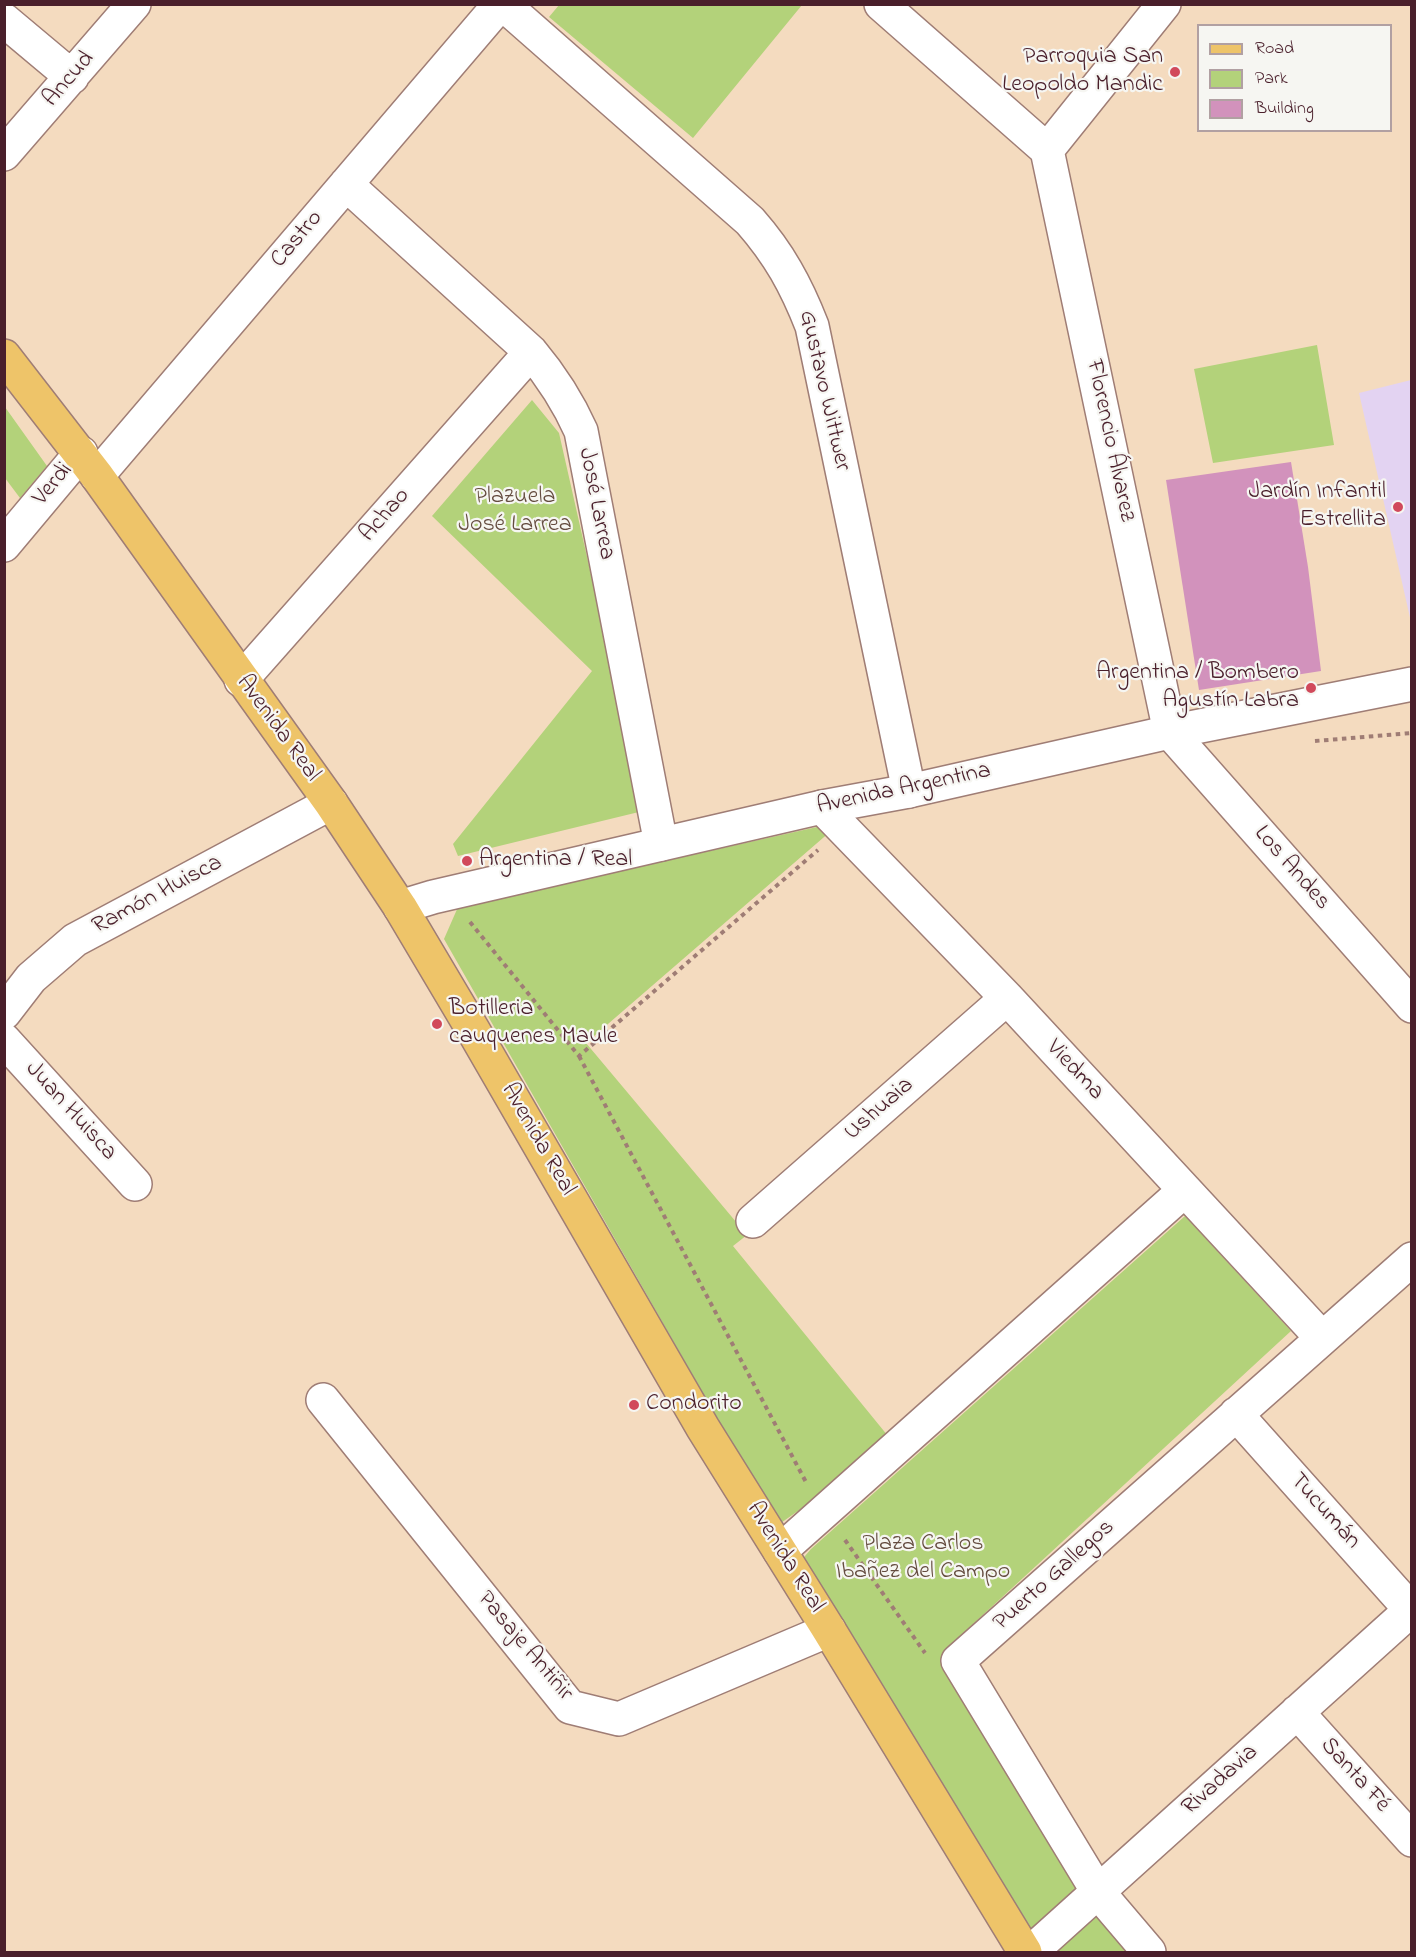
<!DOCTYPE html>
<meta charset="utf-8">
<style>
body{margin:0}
#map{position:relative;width:1416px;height:1957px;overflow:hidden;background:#f4dbbf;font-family:"Indie Flower",sans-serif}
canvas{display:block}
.frame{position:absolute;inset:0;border:6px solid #4a1f2b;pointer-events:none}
.legend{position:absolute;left:1197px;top:24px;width:195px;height:108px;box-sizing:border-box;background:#f6f6f2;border:2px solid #b1a0a2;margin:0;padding:8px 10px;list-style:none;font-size:18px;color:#4a1f2b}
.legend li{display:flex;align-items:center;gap:12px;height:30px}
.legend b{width:30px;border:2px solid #b1a0a2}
</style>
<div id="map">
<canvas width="1416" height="1957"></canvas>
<div class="frame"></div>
<ul class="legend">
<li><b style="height:8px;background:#eec469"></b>Road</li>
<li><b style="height:16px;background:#b3d27a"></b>Park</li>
<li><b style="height:16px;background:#d292bc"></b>Building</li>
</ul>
</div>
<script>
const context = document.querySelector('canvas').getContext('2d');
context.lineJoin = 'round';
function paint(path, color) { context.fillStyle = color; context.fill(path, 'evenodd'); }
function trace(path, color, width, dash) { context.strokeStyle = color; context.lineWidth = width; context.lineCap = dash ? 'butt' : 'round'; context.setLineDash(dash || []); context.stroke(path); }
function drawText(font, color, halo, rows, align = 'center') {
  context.font = font + ' "Indie Flower",sans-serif'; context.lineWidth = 4.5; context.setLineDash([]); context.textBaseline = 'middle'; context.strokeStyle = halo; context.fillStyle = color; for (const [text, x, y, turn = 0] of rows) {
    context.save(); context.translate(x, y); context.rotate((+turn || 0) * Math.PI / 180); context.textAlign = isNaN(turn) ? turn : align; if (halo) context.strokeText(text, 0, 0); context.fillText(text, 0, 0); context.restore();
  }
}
const built = new Path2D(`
 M1411 380H1412L1411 622 1359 393Z`);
const green = new Path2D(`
 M559 5V4L802 5 693 138 549 17Z
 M1317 345 1334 445 1213 463 1194 369Z
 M532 400 559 433 604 632 643 811 458 856 453 844 592 671 432 516Z
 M5 407 47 466 20 498 5 478Z
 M826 825 831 831 586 1043 747 1235 733 1246 888 1436 815 1499 778 1525 444 939 458 907Z
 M1185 1216 1291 1331 947 1648V1674L1085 1885 1028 1941 799 1563 811 1549Z
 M1091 1905 1132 1952H1050Z`);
const building = new Path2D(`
 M1291 462 1308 567 1321 671 1199 690 1166 480Z`);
const path = new Path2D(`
 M1315 741 1412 733
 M470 922 579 1056 818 850
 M579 1056 807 1484
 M845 1540 925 1653`);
const minor = new Path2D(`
 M503 4 750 221C779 254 796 285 812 326L909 791
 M881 4 1047 150
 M4 20 72 77
 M1047 150 1170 732 1412 1006
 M1047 150 1164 4
 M4 154 134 4
 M346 184 531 352C552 377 568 402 581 431L661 844
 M97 476 500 4
 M4 545 81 453
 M241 680 531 352
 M822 807 1007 998 1322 1338
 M4 1013 31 978 75 940 331 803
 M4 1040 135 1184
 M753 1221 1007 998
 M323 1400 570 1707 619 1719 829 1630
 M1236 1414 1411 1610
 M780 1551 1185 1190
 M1297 1712 1412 1840
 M1031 1952 1412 1609
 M1149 1952 1098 1892 958 1661 1412 1259`);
const tertiary = new Path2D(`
 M400 907 433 897 822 807 909 791 1170 732 1412 684`);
const primary = new Path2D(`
 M4 356 97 476 331 803 400 907 473 1030 703 1428 829 1630 1025 1952`);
const markers = [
 [1175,72,6,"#d1495b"],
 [1398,507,6,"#d1495b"],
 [1311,688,6,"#d1495b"],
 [467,861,6,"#d1495b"],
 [437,1024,6,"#d1495b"],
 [634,1405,6,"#d1495b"]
];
const poiNames = [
 ["Parroquia San",1163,58],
 ["Leopoldo Mandic",1163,86],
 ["Jardín Infantil",1386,493],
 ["Estrellita",1386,521],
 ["Argentina / Bombero",1299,674],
 ["Agustín Labra",1299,702],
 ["Argentina / Real",479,861,"left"],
 ["Botilleria",449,1010,"left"],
 ["cauquenes Maule",449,1038,"left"],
 ["Condorito",646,1405,"left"]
];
const streetNames = [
 ["Ancud",70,80,-49],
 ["Castro",298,240,-50],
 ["Gustavo Wittwer",823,391,77],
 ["Florencio Álvarez",1109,441,78],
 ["Verdi",54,485,-50],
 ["José Larrea",595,504,79],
 ["Achao",386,516,-49],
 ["Avenida Real",277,729,54],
 ["Avenida Argentina",904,790,-12],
 ["Los Andes",1291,869,49],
 ["Ramón Huisca",158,896,-28],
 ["Viedma",1074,1071,47],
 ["Ushuaia",880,1110,-41],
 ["Juan Huisca",70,1112,48],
 ["Avenida Real",537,1140,60],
 ["Tucumán",1324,1512,48],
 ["Avenida Real",784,1558,58],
 ["Puerto Gallegos",1055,1576,-42],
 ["Pasaje Antiñir",524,1647,50],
 ["Santa Fé",1354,1776,48],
 ["Rivadavia",1221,1781,-42]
];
const parkNames = [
 ["Plazuela",515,498],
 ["José Larrea",515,526],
 ["Plaza Carlos",923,1545],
 ["Ibañez del Campo",923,1573]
];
paint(built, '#e3d3f2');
paint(green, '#b3d27a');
paint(building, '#d292bc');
trace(minor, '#9f7d75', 36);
trace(tertiary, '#9f7d75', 36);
trace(primary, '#9f7d75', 36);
trace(path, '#9f7d75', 4, [4.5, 4.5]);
trace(minor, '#fff', 33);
trace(tertiary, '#fff', 33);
trace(primary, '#eec469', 33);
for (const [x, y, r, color] of markers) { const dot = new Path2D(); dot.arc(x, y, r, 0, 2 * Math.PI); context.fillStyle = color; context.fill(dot); trace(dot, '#f6f6f2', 2); }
drawText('24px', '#4a1f2b', '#f6f6f2', poiNames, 'right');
drawText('24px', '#4a1f2b', '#f6f6f2', streetNames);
drawText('24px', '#644c3f', '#f6f6f2', parkNames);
</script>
